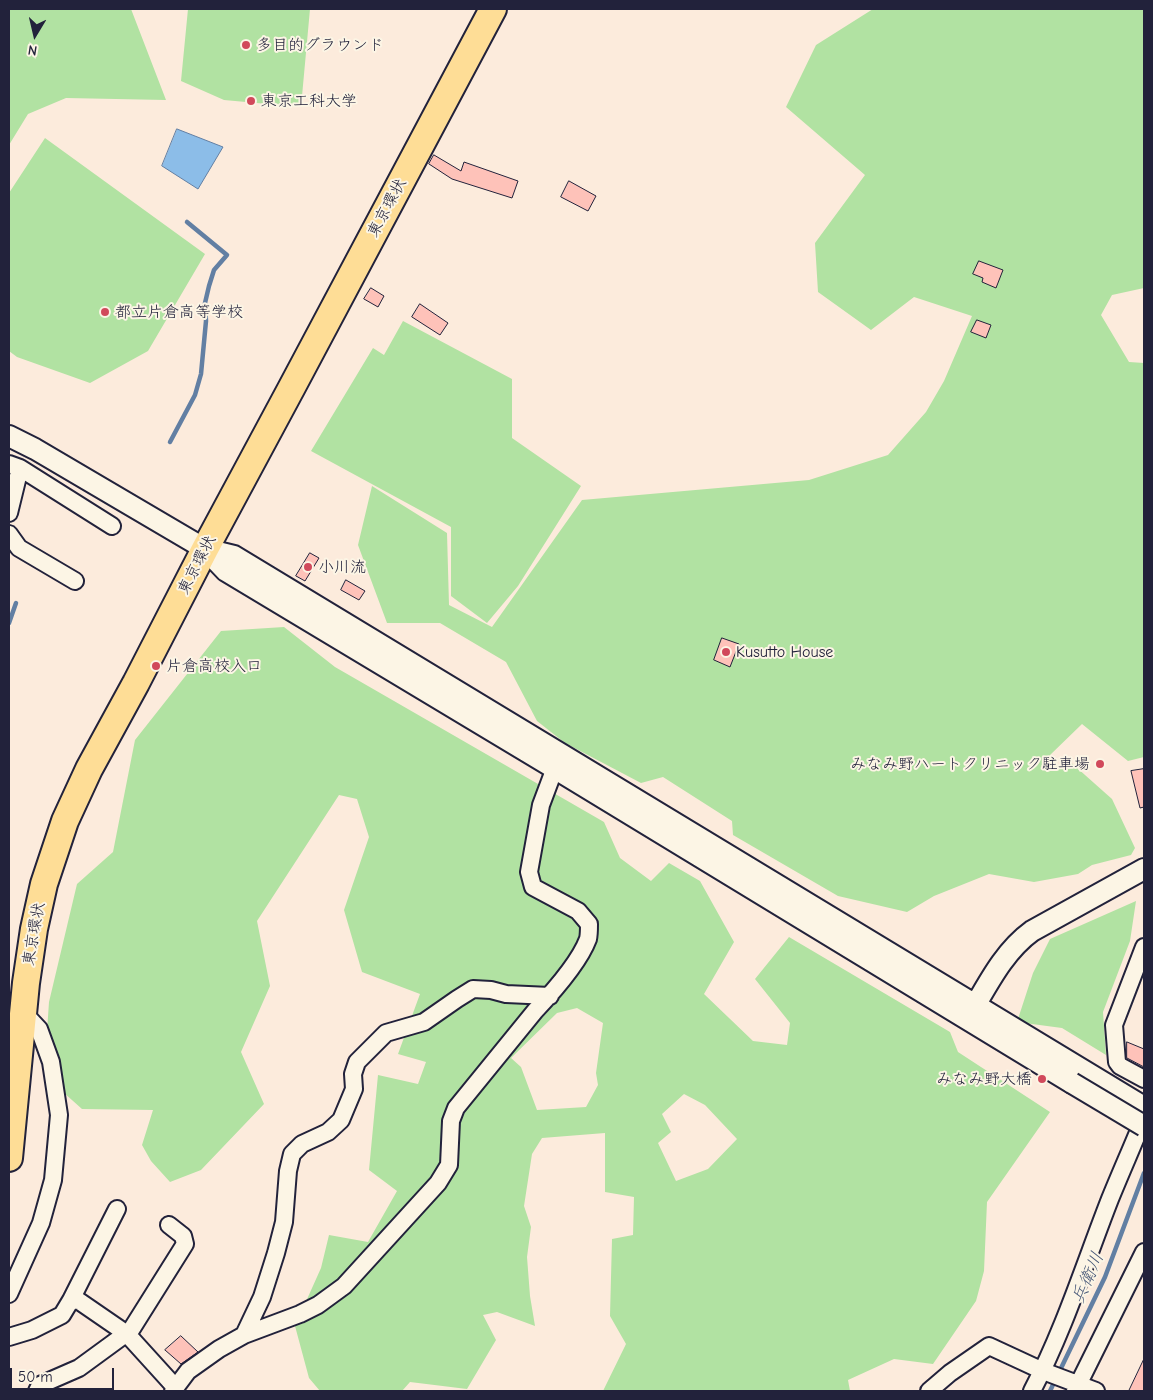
<!DOCTYPE html>
<meta charset="utf-8">
<style>
body{margin:0}
#map{position:relative;width:1153px;height:1400px;overflow:hidden;background:#fcebdc;font-family:"Comic Neue",sans-serif}
canvas{display:block}
.frame{position:absolute;inset:0;border:10px solid #22223b;pointer-events:none}
.north{position:absolute;left:10px;top:10px;width:50px;height:50px;-webkit-text-stroke:4px #fcf5e5;paint-order:stroke;rotate:189deg;font-size:14px;font-weight:700;line-height:20px;text-align:center;color:#22223b}
.north::after{content:'';display:block;margin:auto;width:18px;height:22px;background:#22223b;clip-path:polygon(50% 0,100% 100%,50% 72%,0 100%)}
.scale{position:absolute;left:10px;top:1368px;width:104px;height:22px;box-sizing:border-box;border:2px solid #22223b;border-top:0;padding-left:6px;font-size:15px;line-height:18px;white-space:nowrap;color:#22223b;-webkit-text-stroke:4px #fcf5e5;paint-order:stroke}
</style>
<div id="map">
<canvas width="1153" height="1400"></canvas>
<div class="frame"></div>
<div class="north">N</div>
<div class="scale">50 m</div>
</div>
<script>
const context = document.querySelector('canvas').getContext('2d');
context.lineJoin = 'round';
function paint(path, color) { context.fillStyle = color; context.fill(path, 'evenodd'); }
function trace(path, color, width, dash) { context.strokeStyle = color; context.lineWidth = width; context.lineCap = dash ? 'butt' : 'round'; context.setLineDash(dash || []); context.stroke(path); }
function drawText(font, color, halo, rows, align = 'center') {
  context.font = font + ' "Comic Neue","Klee One",sans-serif'; context.lineWidth = 4; context.setLineDash([]); context.textBaseline = 'middle'; context.strokeStyle = halo; context.fillStyle = color; for (const [text, x, y, turn = 0] of rows) {
    context.save(); context.translate(x, y); context.rotate((+turn || 0) * Math.PI / 180); context.textAlign = isNaN(turn) ? turn : align; if (halo) context.strokeText(text, 0, 0); context.fillText(text, 0, 0); context.restore();
  }
}
const green = new Path2D(`
 M9 9H131L166 100 66 98 28 114 9 145Z
 M188 9H310L301 107 224 100 181 81Z
 M873 9H1144V288L1112 295 1101 315 1129 362 1144 363V757L1128 761 1082 724 1048 757 1059 766 1067 759 1112 799 1135 848 1131 855 1092 865 1078 874 1034 882 989 874 934 896 907 912 838 896 733 835 732 821 663 777 641 783 565 743 537 721 506 662 440 623H387L358 545 372 486 447 533 449 605 492 627 582 500 809 480 888 455 926 412 944 381 972 316 914 297 871 330 818 292 815 243 865 175 786 107 816 45Z
 M45 138 205 254 148 351 90 383 17 357 9 351V193Z
 M403 321 512 379V438L581 486 518 586 487 623 451 596V527L311 451 373 348 384 355Z
 M284 627 335 667 604 822 620 858 651 881 669 863 700 881 734 942 704 994 753 1041 787 1045 790 1023 755 979 789 937 950 1032 958 1052 1050 1112 987 1202 984 1271 976 1301 933 1364 894 1359 848 1380 850 1391H603L626 1344 610 1316 612 1239 633 1235 634 1197 605 1192V1133L542 1138 532 1154 524 1206 531 1227 527 1257 530 1296 535 1326 497 1312 483 1315 496 1340 467 1389 410 1382 402 1391H320L309 1378 295 1326 321 1268 329 1235 368 1242 397 1191 369 1170 378 1075 418 1084 426 1062 398 1054 420 994 362 972 344 910 369 837 357 799 339 795 257 921 270 986 241 1052 264 1104 201 1170 170 1182 151 1161 142 1145 153 1110 82 1109 44 1075 49 1002 77 884 113 852 135 740 221 631ZM577 1008 603 1023 596 1073 598 1085 586 1107 537 1110 521 1067 511 1058 557 1013ZM684 1094 705 1105 737 1139 708 1169 676 1181 658 1143 671 1132 662 1114Z
 M1136 901 1130 941 1103 1012 1106 1055 1062 1028 1017 1022 1033 973 1050 939Z`);
const water = new Path2D(`
 M177 129 223 147 198 189 162 166Z`);
const stream = new Path2D(`
 M170 442 195 395 201 374 206 321 205 303 209 286 214 270 227 255 187 222
 M9 623 16 603
 M1050 1391 1105 1277 1144 1173`);
const building = new Path2D(`
 M434 155 461 171 464 162 518 181 512 198 452 179 429 164Z
 M569 181 596 196 588 211 561 197Z
 M979 261 1003 270 996 288 982 282 983 278 973 274Z
 M371 288 384 296 378 307 364 299Z
 M420 304 448 323 440 335 412 317Z
 M977 320 991 325 986 338 971 332Z
 M310 553 319 558 305 581 296 576Z
 M346 580 365 591 359 600 341 590Z
 M722 638 739 644 730 667 714 660Z
 M1144 769V807L1140 808 1131 771Z
 M1127 1042 1144 1049V1067L1127 1058Z
 M181 1336 198 1352 181 1364 165 1350Z
 M1144 1359V1391H1129Z`);
const minor = new Path2D(`
 M9 464 20 468 9 513
 M20 468 112 526
 M9 534 19 548 75 581
 M1144 947 1114 1025 1117 1062 1120 1066 1144 1079
 M9 1294 41 1223 53 1180 59 1115 51 1062 39 1029 24 1013
 M71 1300 117 1209
 M244 1335 262 1297 276 1253 284 1222 288 1171 292 1154 302 1144 328 1132 341 1120 354 1089 353 1074 357 1062 386 1033 424 1022 457 999 473 989 491 990 506 994 550 996
 M9 1337 32 1330 62 1315 71 1300 79 1301 127 1334 176 1388
 M37 1391 40 1385 79 1368 131 1330 185 1244 183 1236 169 1225
 M173 1391 188 1371 219 1349 244 1335 300 1314 318 1305 344 1286 438 1183 449 1165 451 1121 456 1108 535 1011C552 993 579 963 588 939 589 935 589 928 589 924L578 911 533 887 529 872 541 805 559 757
 M929 1391 950 1373 989 1346 1043 1371 1096 1391
 M1032 1391C1064 1330 1085 1263 1110 1199 1121 1172 1133 1145 1144 1118
 M1075 1391 1144 1252`);
const tertiary = new Path2D(`
 M9 436 35 449 205 549 234 556 1144 1107
 M205 549 226 571 554 768 1072 1083
 M969 1016C987 986 1003 952 1032 931L1144 869`);
const trunk = new Path2D(`
 M9 1158 26 983 34 929 44 884 65 821 89 769 136 683 205 549 292 387 493 9`);
const tertiaryBridge = new Path2D(`
 M1072 1083 1144 1126`);
const markers = [
 [246,45,5,"#d1495b"],
 [251,101,5,"#d1495b"],
 [105,312,5,"#d1495b"],
 [308,567,5,"#d1495b"],
 [726,652,5,"#d1495b"],
 [156,666,5,"#d1495b"],
 [1100,764,5,"#d1495b"],
 [1042,1079,5,"#d1495b"]
];
const poiNames = [
 ["多目的グラウンド",256,45],
 ["東京工科大学",261,101],
 ["都立片倉高等学校",115,312],
 ["小川流",318,567],
 ["Kusutto House",736,652],
 ["片倉高校入口",166,666],
 ["みなみ野ハートクリニック駐車場",1090,764,"right"],
 ["みなみ野大橋",1032,1079,"right"]
];
const streetNames = [
 ["東京環状",387,208,-62],
 ["東京環状",197,565,-63],
 ["東京環状",34,934,-80]
];
const waterNames = [
 ["兵衛川",1088,1278,-66]
];
paint(green, '#b1e2a2');
paint(water, '#8cbde8');
trace(water, '#627fa3', 1);
trace(stream, '#627fa3', 4.5);
paint(building, '#fec2b9');
trace(building, '#22223b', 1);
trace(minor, '#22223b', 20);
trace(tertiary, '#22223b', 24);
trace(trunk, '#22223b', 30);
trace(minor, '#fcf5e5', 16);
trace(tertiary, '#fcf5e5', 20);
trace(trunk, '#fedd96', 26);
trace(tertiaryBridge, '#22223b', 24, []);
trace(tertiaryBridge, '#fcf5e5', 20);
for (const [x, y, r, color] of markers) { const dot = new Path2D(); dot.arc(x, y, r, 0, 2 * Math.PI); context.fillStyle = color; context.fill(dot); trace(dot, '#fcf5e5', 2); }
drawText('16px', '#22223b', '#fcf5e5', poiNames, 'left');
drawText('16px', '#22223b', '#fcf5e5', streetNames);
drawText('italic 18px', '#475878', '#fcf5e5', waterNames);
</script>
